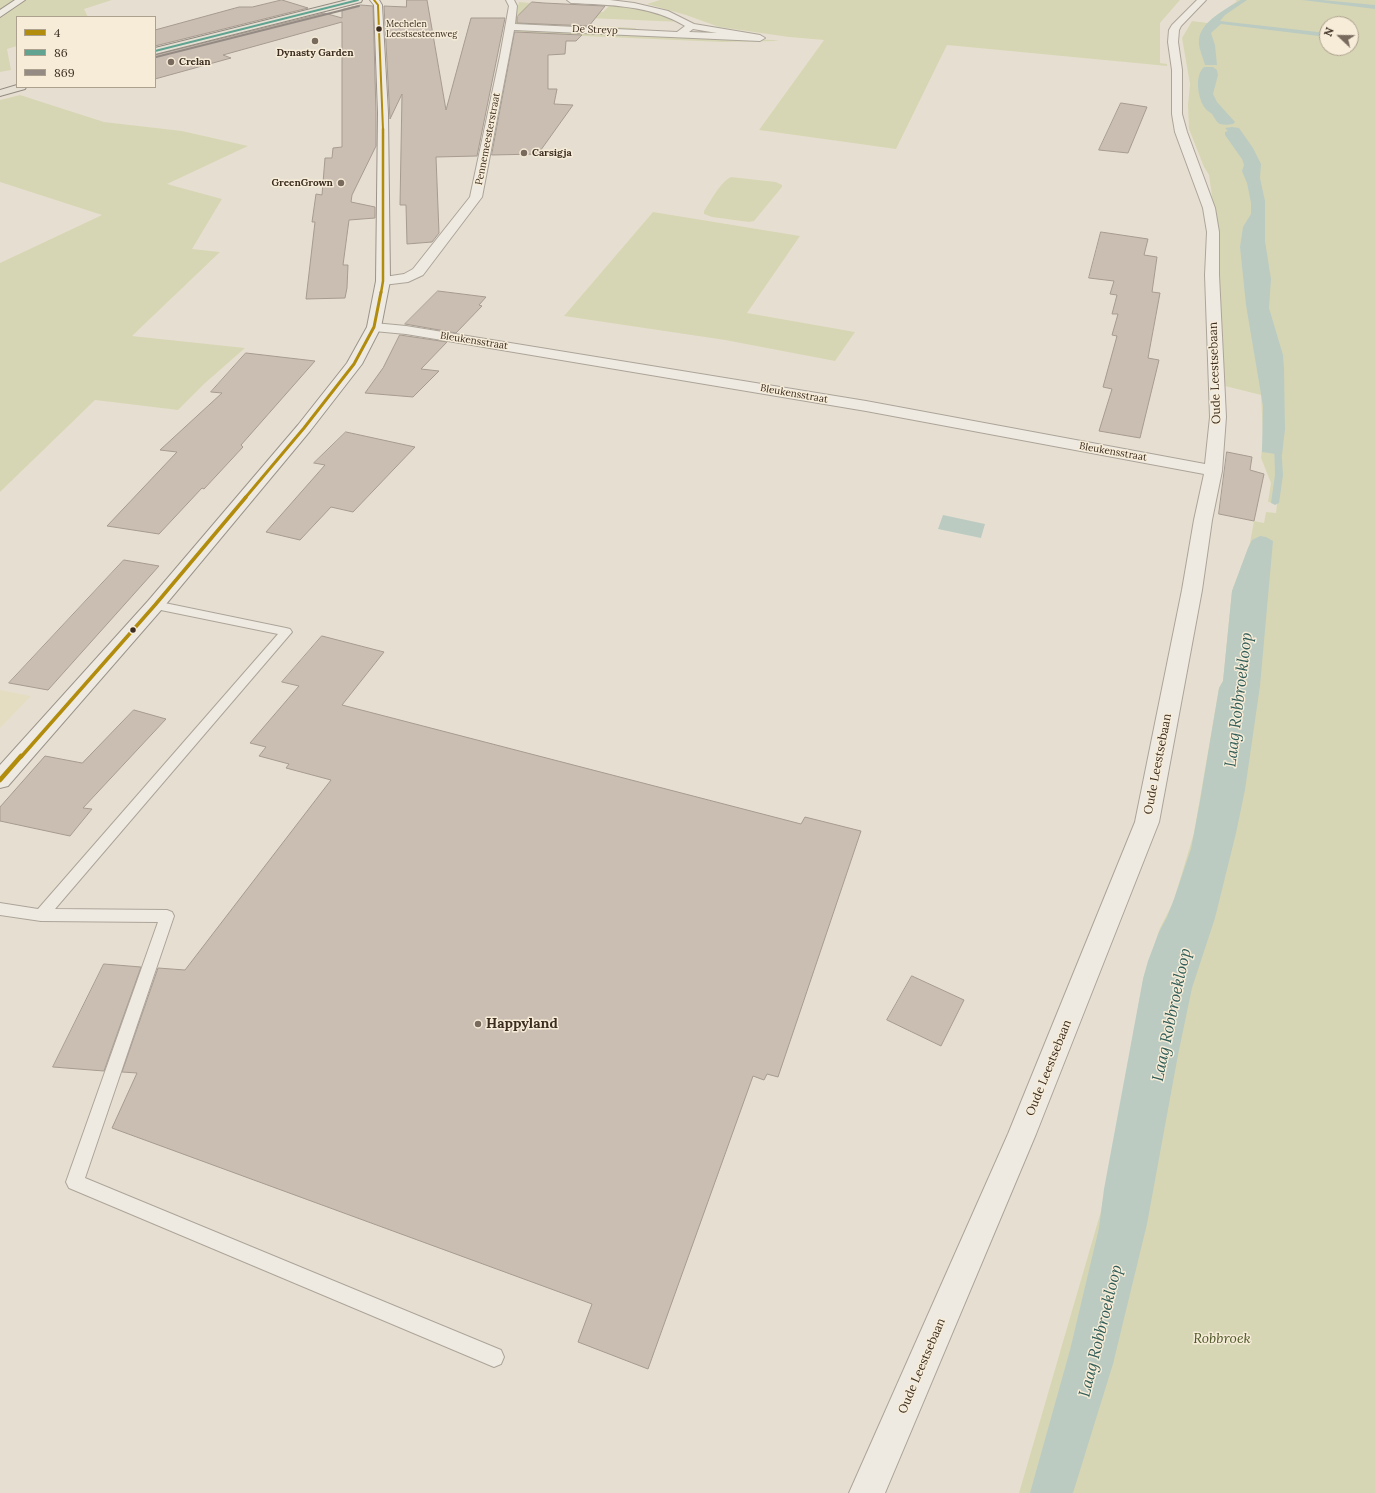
<!DOCTYPE html>
<style>
body{margin:0}
#map{position:relative;width:1375px;height:1493px;overflow:hidden;background:#e6dfd1;font-family:Lora,serif}
canvas{display:block}
.legend{position:absolute;left:16px;top:16px;width:140px;height:72px;box-sizing:border-box;background:#f6ecd8;border:1px solid #aca08e;margin:0;padding:5px 7px;list-style:none;font-size:12px;color:#3c2d20}
.legend li{display:flex;align-items:center;gap:8px;height:20px}
.legend b{width:20px;border:1px solid #aca08e}
.north{position:absolute;left:1319px;top:16px;width:40px;height:40px;box-sizing:border-box;background:#f6ecd8;border:1px solid #aca08e;border-radius:50%;rotate:292deg;font-size:11px;font-weight:700;line-height:16px;text-align:center;color:#3c2d20}
.north::after{content:'';display:block;margin:auto;width:14px;height:18px;background:#786b5e;clip-path:polygon(50% 0,100% 100%,50% 72%,0 100%)}
</style>
<div id="map">
<canvas width="1375" height="1493"></canvas>
<ul class="legend">
<li><b style="height:5px;background:#b18c0d"></b>4</li>
<li><b style="height:5px;background:#60a390"></b>86</li>
<li><b style="height:5px;background:#948c84"></b>869</li>
</ul>
<div class="north">N</div>
</div>
<script>
const context = document.querySelector('canvas').getContext('2d');
context.lineJoin = 'round';
function paint(path, color) { context.fillStyle = color; context.fill(path, 'evenodd'); }
function trace(path, color, width, dash) { context.strokeStyle = color; context.lineWidth = width; context.lineCap = dash ? 'butt' : 'round'; context.setLineDash(dash || []); context.stroke(path); }
function drawText(font, color, halo, rows, align = 'center') {
  context.font = font + ' Lora,serif'; context.lineWidth = 3; context.setLineDash([]); context.textBaseline = 'middle'; context.strokeStyle = halo; context.fillStyle = color; for (const [text, x, y, turn = 0] of rows) {
    context.save(); context.translate(x, y); context.rotate((+turn || 0) * Math.PI / 180); context.textAlign = isNaN(turn) ? turn : align; if (halo) context.strokeText(text, 0, 0); context.fillText(text, 0, 0); context.restore();
  }
}
const farmland = new Path2D(`
 M0 690 31 696 0 728Z`);
const green = new Path2D(`
 M0 0H112L84 9 88 17H17V46L7 49 11 70 0 72Z
 M660 0H1180L1160 23V63L1167 64V66L947 45 896 149 759 130 824 40 789 37 719 27 686 15 647 4Z
 M1235 0H1375V1493H1019L1101 1211 1144 975 1160 928 1173 903 1194 833 1219 688 1223 681 1232 591 1250 543 1254 521 1264 523 1266 512 1276 513 1277 504 1268 502 1271 483 1261 458 1263 438 1261 395 1225 386 1217 232 1209 175 1204 167 1189 129 1188 105 1190 84 1182 38 1192 21 1208 23 1237 1ZM1327 24H1351V48H1327Z
 M519 2 530 3 527 7 603 12 611 4C635 8 660 11 682 22L516 15Z
 M516 16 528 17 525 23 636 28 635 31 520 25 514 23Z
 M519 30 774 40 779 41 722 42 514 33Z
 M20 95 104 122 182 131 248 146 167 184 222 199 192 249 220 252 132 336 245 348 204 384 178 410 95 400 0 492V263L102 215 0 182V100Z
 M731 177 776 182 782 185V187L754 221 749 222 712 217 704 214V211C710 202 721 181 731 177Z
 M653 212 800 236 747 313 855 332 835 361 725 340 564 316Z`);
const water = new Path2D(`
 M1241 0H1247L1225 15 1220 21 1327 33V37L1221 24 1211 33 1215 45 1217 65H1205C1203 57 1198 48 1199 40 1200 22 1227 8 1241 0Z
 M1302 0H1322L1375 5V9Z
 M1204 67H1213L1217 70 1218 75 1213 94 1217 102 1235 122 1233 124C1229 125 1224 125 1220 124 1216 122 1215 118 1212 114 1210 112 1207 111 1205 108 1198 99 1194 76 1204 67Z
 M1232 127 1239 128 1253 148 1261 164 1260 178 1265 201V241L1271 279 1269 308 1283 355 1284 368 1285 429 1282 455 1262 452 1263 406 1246 305 1240 247 1243 227 1251 214V203L1247 183 1242 171 1244 165 1242 159 1225 135V132L1228 131 1225 128Z
 M943 515 985 524 981 538 938 529Z
 M1260 536 1266 537 1273 541 1260 686 1245 790 1236 833 1215 918 1192 988 1178 1055 1147 1224 1113 1364 1073 1493H1030L1070 1350 1099 1228 1104 1189 1143 979 1148 961 1159 932 1167 917 1174 899 1191 849 1200 801 1219 688 1223 681 1232 591 1248 548 1252 540Z`);
const stream = new Path2D(`
 M1274 440H1277L1281 442 1283 475 1279 503 1275 505 1271 503 1275 475Z`);
const building = new Path2D(`
 M282 0 308 8 155 46V30L239 7H252Z
 M407 0H427L446 110 471 18H505L477 156 436 157 439 233 432 242 407 244 406 205H400L402 94 390 119 384 6 406 7Z
 M532 2 544 3 605 6 589 26 517 23V17Z
 M361 5 373 6 376 113V146L352 195 351 202 375 207V218L349 220 343 265H348L347 288 345 298 306 299 315 222H312L316 194 322 195 325 158H332L333 148 342 147V22L223 55 231 58 155 79V55L324 13 342 18V10Z
 M515 32 582 35 576 41H566L565 54 548 55V89H557L554 104 573 105 538 154 492 155Z
 M1121 103 1147 107 1128 153 1099 150Z
 M1101 232 1148 239 1144 255 1157 257 1152 292 1160 293 1148 358 1159 360 1140 438 1099 431 1112 389 1103 387 1117 336 1112 335 1118 314H1112L1117 295 1110 294 1114 281 1089 278Z
 M438 291 486 297 479 305 482 306 456 333 405 324Z
 M400 335 447 342 421 369 439 371 413 397 365 393 383 368Z
 M246 353 315 361 241 445 243 447 204 489 202 488 159 534 107 526 177 452 160 450 222 393 211 392Z
 M346 432 415 447 353 512 331 507 300 540 266 532 325 465 314 463Z
 M1227 452 1252 457 1250 470 1264 474 1254 521 1219 514Z
 M124 560 159 566 48 690 9 683Z
 M322 636 384 652 342 705 801 824 805 817 861 831 778 1077 767 1074 764 1080 753 1076 648 1369 578 1342 592 1304 112 1128 137 1073 122 1072 158 968 185 970 331 780 286 768 289 764 259 756 266 747 250 743 299 686 282 682Z
 M134 710 166 719 83 808 92 809 70 836 0 821V807L45 756 82 763Z
 M104 964 141 967 104 1071 53 1067Z
 M912 976 964 1000 941 1046 887 1020Z`);
const lane = new Path2D(`
 M155 601 286 628 290 629 292 632 55 909 167 910 172 912 174 916 85 1178 501 1350 504 1357 501 1364 494 1367 69 1188 66 1182 158 922 41 921 0 915V903L38 909 278 634 151 608 149 605 151 602Z`);
const street = new Path2D(`
 M506 0H514L517 6 515 24 677 32 685 26C651 5 609 5 571 3L567 0H610L634 3 668 11 694 24 760 35 765 38 760 41 514 30 482 197 423 275 408 282 383 285 378 284 376 281 378 278 404 274 413 269 470 197 500 56 509 6ZM693 29 717 33 689 32Z
 M1197 0H1206L1181 26 1179 30 1178 42 1182 70V114L1187 132 1215 208 1219 232V275L1226 417 1222 471 1212 520 1202 590 1159 822 1036 1134 885 1493H849L1008 1134 1135 822 1182 590 1194 520 1204 474 866 411 406 334 374 331 369 330 367 327 369 324 374 323 406 326 866 401 1205 464 1210 417 1205 275 1207 232 1203 208 1175 132 1172 114V70L1168 42 1169 30 1172 25Z`);
const secondary = new Path2D(`
 M15 0H25L0 17V10Z
 M370 0H379L382 5 388 113 390 281 381 327 362 364 310 431 162 609 8 786 0 788V765L148 601 298 425 347 363 367 327 376 281 378 113 374 5Z`);
const primary = new Path2D(`
 M347 0H362L361 2 155 54V48Z
 M17 85V87H26L25 89 0 96V90Z`);
const bus1Far4 = new Path2D(`
 M374 0 378 5 383 130`);
const bus1Far3 = new Path2D(`
 M381 293 383 281V129`);
const bus1Far2 = new Path2D(`
 M245 498 304 428 354 364 374 327 381 292`);
const bus1Far1 = new Path2D(`
 M21 757 155 605 246 497`);
const bus1 = new Path2D(`
 M0 780 21 756`);
const bus2 = new Path2D(`
 M155 51 358 0`);
const bus3 = new Path2D(`
 M156 57 359 6`);
const markers = [
 [379,29,3.5,"#3c2d20"],
 [315,41,4,"#786b5e"],
 [171,62,4,"#786b5e"],
 [524,153,4,"#786b5e"],
 [341,183,4,"#786b5e"],
 [133,630,3.5,"#3c2d20"],
 [478,1024,4,"#786b5e"]
];
const farBusnames = [
 ["Mechelen",386,24],
 ["Leestsesteenweg",386,34]
];
const farStreetnames = [
 ["De Streyp",595,30,2],
 ["Pennemeesterstraat",488,139,-79],
 ["Bleukensstraat",474,341,9],
 ["Bleukensstraat",794,394,10],
 ["Bleukensstraat",1113,452,10]
];
const farPoinames = [
 ["Dynasty Garden",315,53,"center"],
 ["Crelan",179,62],
 ["Carsigja",532,153],
 ["GreenGrown",333,183,"right"]
];
const streetNames = [
 ["Oude Leestsebaan",1215,373,-92],
 ["Oude Leestsebaan",1158,764,-79],
 ["Oude Leestsebaan",1049,1068,-68],
 ["Oude Leestsebaan",922,1366,-67]
];
const nearPoinames = [
 ["Happyland",486,1024]
];
const nearParknames = [
 ["Robbroek",1222,1339]
];
const nearWaternames = [
 ["Laag Robbroekloop",1239,700,-83],
 ["Laag Robbroekloop",1172,1015,-78],
 ["Laag Robbroekloop",1101,1331,-76]
];
paint(farmland, '#e5ddc2');
paint(green, '#d7d6b4');
paint(water, '#bbcbc2');
paint(stream, '#bbcbc2');
paint(building, '#cabdb2');
trace(building, '#a79b90', 1);
trace(lane, '#aca499', 2);
trace(street, '#aca499', 2);
trace(secondary, '#9c948a', 2);
trace(primary, '#928a80', 2);
paint(lane, '#eeeae2');
paint(street, '#eeeae2');
paint(secondary, '#eeeae2');
paint(primary, '#e6e0d4');
trace(bus1Far4, '#b18c0d', 2);
trace(bus1Far3, '#b18c0d', 2.5);
trace(bus1Far2, '#b18c0d', 3);
trace(bus1Far1, '#b18c0d', 3.5);
trace(bus1, '#b18c0d', 4.5);
trace(bus2, '#60a390', 2);
trace(bus3, '#948c84', 2);
for (const [x, y, r, color] of markers) { const dot = new Path2D(); dot.arc(x, y, r, 0, 2 * Math.PI); context.fillStyle = color; context.fill(dot); trace(dot, '#f6ecd8', 1.5); }
drawText('9px', '#3c2d20', '#f6ecd8', farBusnames, 'left');
drawText('10px', '#3c2d20', '#f6ecd8', farStreetnames);
drawText('bold 10px', '#3c2d20', '#f6ecd8', farPoinames, 'left');
drawText('12px', '#3c2d20', '#f6ecd8', streetNames);
drawText('bold 14px', '#3c2d20', '#f6ecd8', nearPoinames, 'left');
drawText('italic 14px', '#4e5827', '#f6ecd8', nearParknames);
drawText('italic 16px', '#305c57', '#f6ecd8', nearWaternames);
</script>
